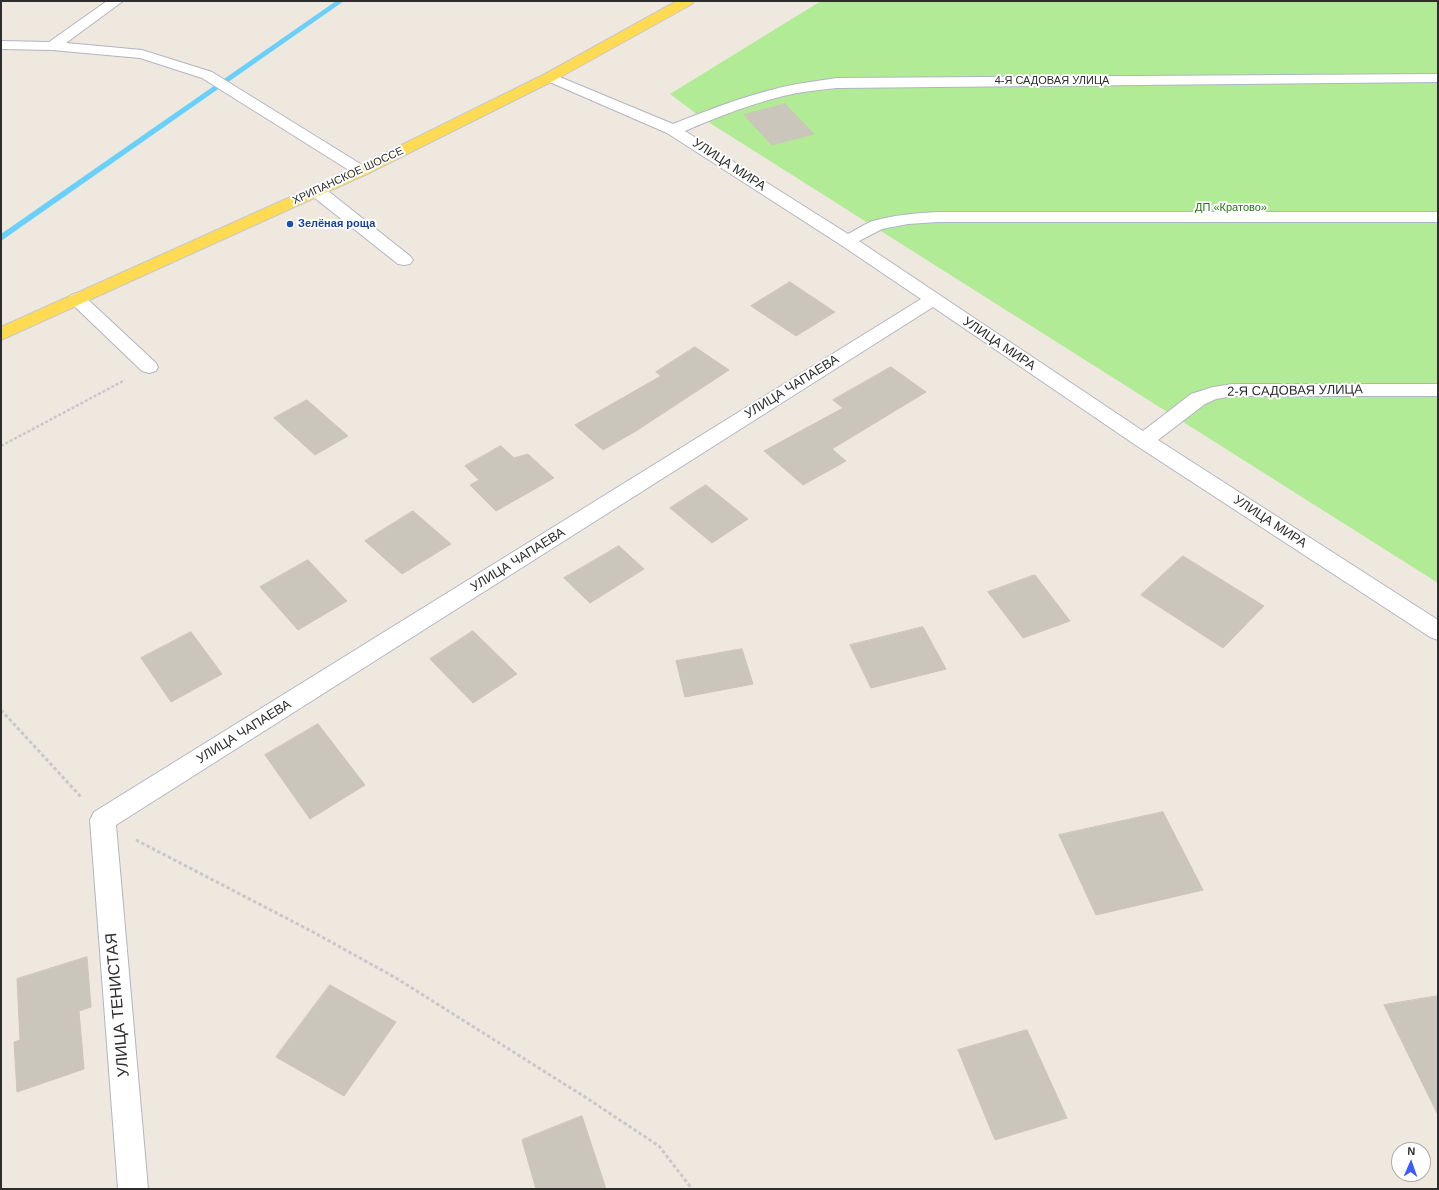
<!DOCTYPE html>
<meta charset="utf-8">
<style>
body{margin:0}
#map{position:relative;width:1439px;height:1190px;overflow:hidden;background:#efe8de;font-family:Helvetica,sans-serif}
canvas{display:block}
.frame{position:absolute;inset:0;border:2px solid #2d2d2d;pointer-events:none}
.north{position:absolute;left:1391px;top:1142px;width:40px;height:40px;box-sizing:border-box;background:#fff;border:1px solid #ababab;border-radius:50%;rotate:2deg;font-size:11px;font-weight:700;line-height:16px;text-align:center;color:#2d2d2d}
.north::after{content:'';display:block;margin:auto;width:14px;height:18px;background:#3c5bff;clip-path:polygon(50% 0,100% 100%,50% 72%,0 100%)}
</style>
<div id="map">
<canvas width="1439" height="1190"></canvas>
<div class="frame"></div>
<div class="north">N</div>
</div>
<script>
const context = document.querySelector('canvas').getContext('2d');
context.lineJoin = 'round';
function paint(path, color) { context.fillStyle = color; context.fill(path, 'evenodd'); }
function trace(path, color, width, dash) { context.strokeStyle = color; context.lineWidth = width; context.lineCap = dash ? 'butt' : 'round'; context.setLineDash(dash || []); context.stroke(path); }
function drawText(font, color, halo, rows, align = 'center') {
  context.font = font + ' Helvetica,sans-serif'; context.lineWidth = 4; context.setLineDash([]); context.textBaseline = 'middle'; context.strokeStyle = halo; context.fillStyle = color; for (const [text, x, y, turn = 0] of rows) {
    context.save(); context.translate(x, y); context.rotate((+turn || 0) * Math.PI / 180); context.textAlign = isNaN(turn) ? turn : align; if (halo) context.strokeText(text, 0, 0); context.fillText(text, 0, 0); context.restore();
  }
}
const green = new Path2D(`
 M821 1H1438V583L702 118 670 94Z`);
const stream = new Path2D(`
 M336 1H344L1 241V234Z`);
const building = new Path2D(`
 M785 104 814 134 772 145 744 115Z
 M790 282 835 312 796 336 751 306Z
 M695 347 729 370 636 431 603 450 575 425 661 376 656 372Z
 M891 367 926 392 832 449 846 461 803 485 764 451 843 408 833 400Z
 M307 400 348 436 315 455 274 418Z
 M501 446 514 458 528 454 554 478 496 511 470 485 479 480 465 466Z
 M706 485 748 519 712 543 670 508Z
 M413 511 451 544 402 574 365 541Z
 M619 546 644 569 590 603 564 578Z
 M1183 556 1264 606 1223 648 1141 595Z
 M308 560 347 601 298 630 260 587Z
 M1035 575 1070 621 1023 638 988 592Z
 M923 627 946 669 871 688 850 645Z
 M473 631 517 674 473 703 430 659Z
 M191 632 222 674 171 702 141 658Z
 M742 649 753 684 685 697 676 661Z
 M318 724 365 785 310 819 265 755Z
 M1163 812 1203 890 1096 915 1059 835Z
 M87 957 91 1007 79 1011 84 1069 17 1092 14 1042 20 1040 17 979Z
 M330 985 396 1022 344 1096 276 1057Z
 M1438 996V1115L1384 1005Z
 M1027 1030 1067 1118 995 1140 958 1050Z
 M582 1116 606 1189H536L522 1140Z`);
const pathFar1 = new Path2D(`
 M1 446 125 380`);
const path = new Path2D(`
 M1 710 82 798
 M136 840 313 932 396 978 585 1097 659 1146 692 1189`);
const minor = new Path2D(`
 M107 1H123L66 43 142 50 212 72 367 168 369 171 367 174 361 176 355 174 202 78 140 58 52 50 1 49V41L49 42Z
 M550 73 673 124C713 108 755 92 797 84 810 82 824 80 837 78L1438 74V82L837 88C824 89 810 91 797 93 761 100 719 116 685 131L848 234C856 230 864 224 873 221 894 215 916 213 938 212H1438V222H938L908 224 882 229 859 241 1143 431 1191 394 1213 387 1233 384H1438V396H1233L1216 399 1205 404 1158 440 1438 620V640L1430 637 1137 446 933 307 116 825 148 1189H118L90 820 94 812 921 299 841 245 667 133 545 80 543 77 545 74Z
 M317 186 323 187 410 256 413 260 410 264 404 265 398 264 311 195 309 191 311 187Z
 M77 293 83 295 156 363 158 367 156 371 149 373 142 371 71 303 68 299 71 295Z`);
const major = new Path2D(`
 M677 1H694L692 4 555 80 367 174 1 340V327L355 168 545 74Z`);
const markers = [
 [290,224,4,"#1a4fb4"]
];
const farStreetnames = [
 ["4-Я САДОВАЯ УЛИЦА",1052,81],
 ["ХРИПАНСКОЕ ШОССЕ",348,176,-25]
];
const farParknames = [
 ["ДП «Кратово»",1231,208]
];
const farTransitnames = [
 ["Зелёная роща",298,224]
];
const streetNames = [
 ["УЛИЦА МИРА",729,165,33],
 ["УЛИЦА МИРА",999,344,34],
 ["УЛИЦА ЧАПАЕВА",792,387,-32],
 ["2-Я САДОВАЯ УЛИЦА",1295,391,-1],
 ["УЛИЦА МИРА",1270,522,33],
 ["УЛИЦА ЧАПАЕВА",518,560,-32],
 ["УЛИЦА ЧАПАЕВА",244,732,-32]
];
const nearStreetnames = [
 ["УЛИЦА ТЕНИСТАЯ",118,1005,-95]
];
paint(green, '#b1eb96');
paint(stream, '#68d0fb');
paint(building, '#cbc6bc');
trace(building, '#ccc5b7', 1);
trace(minor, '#b2b4c2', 2);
trace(major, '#c8c8c8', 2);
trace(pathFar1, '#c8c8c8', 2.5, [3, 2]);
trace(path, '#c8c8c8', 3, [3.5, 2.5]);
paint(minor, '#fff');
paint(major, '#ffdb54');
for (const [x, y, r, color] of markers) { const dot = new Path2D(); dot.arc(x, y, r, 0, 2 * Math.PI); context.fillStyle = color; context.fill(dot); trace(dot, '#fff', 1.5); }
drawText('11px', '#2d2d2d', '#fff', farStreetnames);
drawText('11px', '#257313', '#fff', farParknames);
drawText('bold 11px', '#164399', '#fff', farTransitnames, 'left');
drawText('13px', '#2d2d2d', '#fff', streetNames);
drawText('16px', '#2d2d2d', '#fff', nearStreetnames);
</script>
